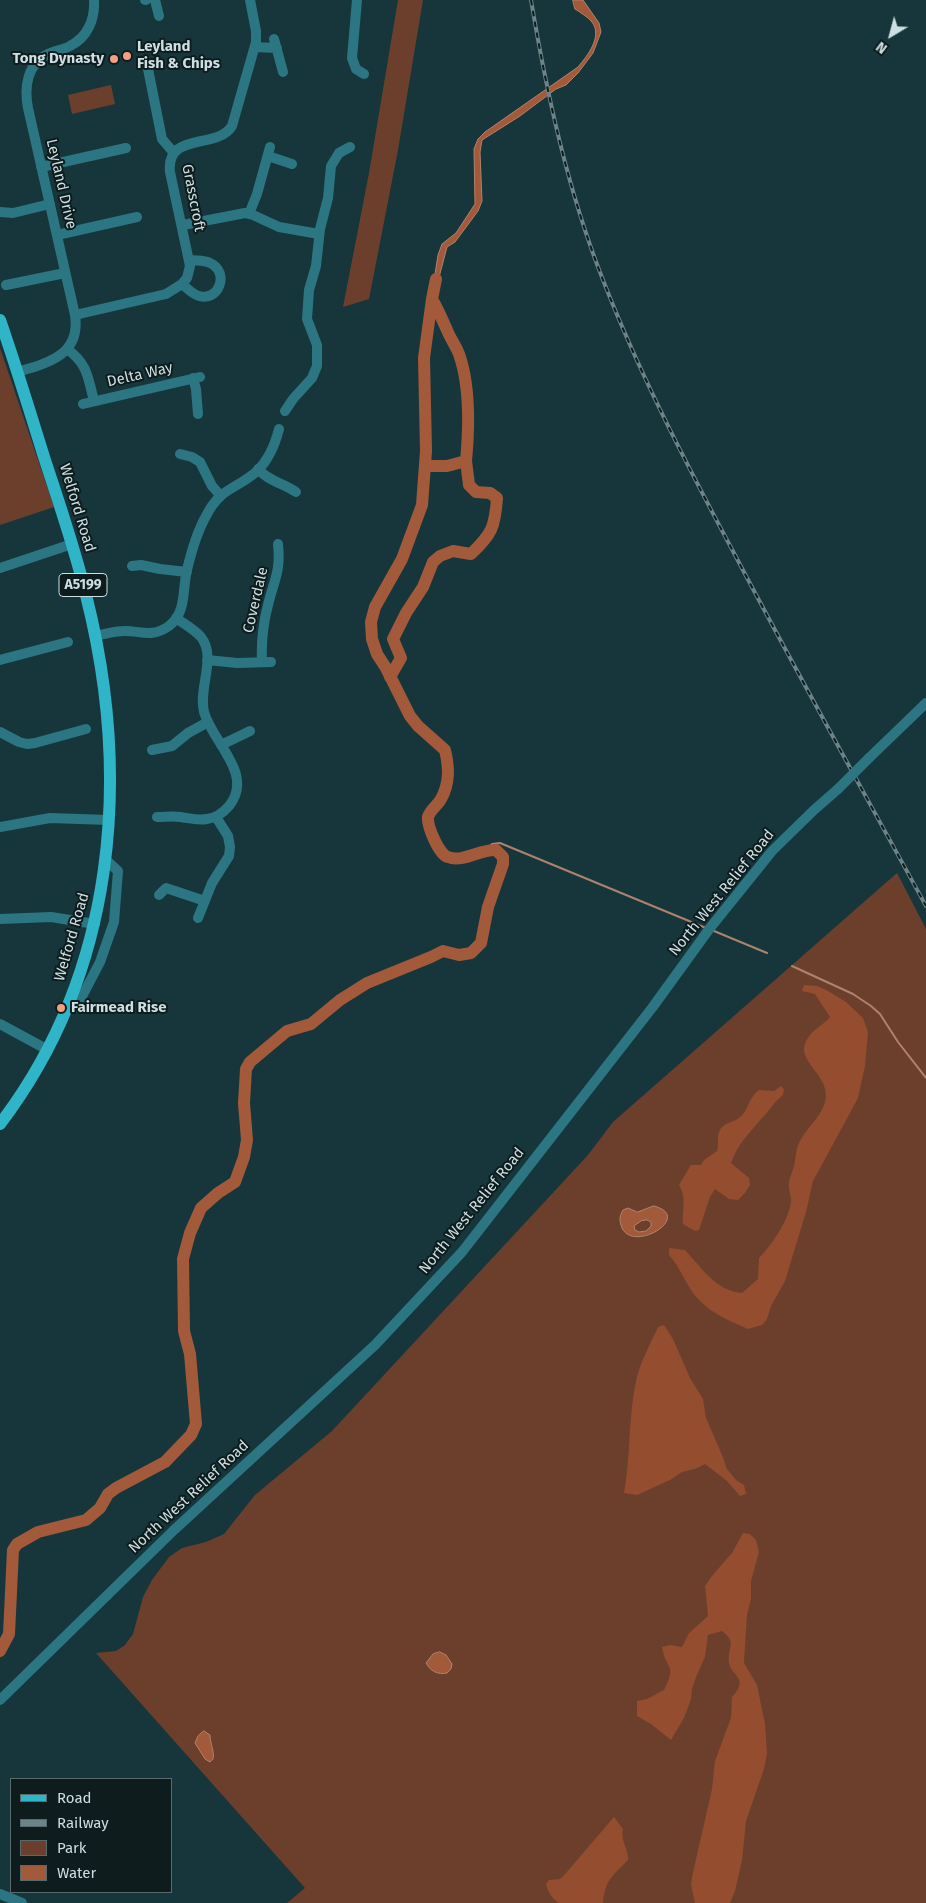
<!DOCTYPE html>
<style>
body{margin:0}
#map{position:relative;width:926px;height:1903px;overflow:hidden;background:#17363c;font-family:"Fira Sans",sans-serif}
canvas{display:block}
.legend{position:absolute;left:10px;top:1778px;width:162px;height:115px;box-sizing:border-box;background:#0e1c1e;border:1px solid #5a6a6c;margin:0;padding:6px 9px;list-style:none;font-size:15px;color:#cddfe2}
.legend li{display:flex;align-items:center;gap:10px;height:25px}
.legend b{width:25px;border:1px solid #5a6a6c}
.north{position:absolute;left:866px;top:10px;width:50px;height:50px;-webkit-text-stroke:4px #0e1c1e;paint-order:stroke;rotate:217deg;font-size:14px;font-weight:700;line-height:20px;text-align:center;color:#cddfe2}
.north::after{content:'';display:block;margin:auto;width:18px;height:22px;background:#cddfe2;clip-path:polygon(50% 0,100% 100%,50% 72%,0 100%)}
</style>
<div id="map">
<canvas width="926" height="1903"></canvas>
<ul class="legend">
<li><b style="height:6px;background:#30b5c8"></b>Road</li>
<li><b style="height:6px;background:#6b8489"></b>Railway</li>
<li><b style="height:14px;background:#6c3f2d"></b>Park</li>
<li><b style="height:14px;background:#a25a3b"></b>Water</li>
</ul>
<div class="north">N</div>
</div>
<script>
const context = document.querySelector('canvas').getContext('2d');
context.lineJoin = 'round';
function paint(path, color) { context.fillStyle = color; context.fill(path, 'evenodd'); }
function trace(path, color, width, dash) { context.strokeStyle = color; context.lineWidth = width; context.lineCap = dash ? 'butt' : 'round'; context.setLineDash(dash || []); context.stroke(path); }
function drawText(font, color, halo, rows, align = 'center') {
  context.font = font + ' "Fira Sans",sans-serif'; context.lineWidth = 4; context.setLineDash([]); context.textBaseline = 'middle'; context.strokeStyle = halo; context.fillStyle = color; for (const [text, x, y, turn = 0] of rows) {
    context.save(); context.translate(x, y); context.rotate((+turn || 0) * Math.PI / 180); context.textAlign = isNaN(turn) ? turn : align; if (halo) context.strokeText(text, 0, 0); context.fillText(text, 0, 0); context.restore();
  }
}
const green = new Path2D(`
 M398 0H423L398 150 369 299 343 307 369 173Z
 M111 85 115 104 72 114 68 95Z
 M0 348 54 507 0 525Z
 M897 873 926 929V1903H287L305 1888 96 1653 116 1651 125 1645 133 1634 143 1597 152 1580 169 1557 182 1548 206 1542 224 1534 255 1495 332 1431 588 1155 613 1122Z`);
const forest = new Path2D(`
 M804 985 817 986 828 991 846 1002 863 1018 868 1032 865 1066 858 1098 813 1181 806 1212 785 1281 771 1306 767 1319 762 1325 748 1329C725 1319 701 1309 688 1285 682 1275 678 1265 669 1255V1248L685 1250C702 1268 716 1291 742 1293L758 1279 759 1258C772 1245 791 1217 791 1199 791 1194 788 1189 789 1184 789 1178 792 1174 793 1169 796 1161 795 1151 799 1143 805 1129 821 1118 825 1102 832 1077 798 1063 805 1044 811 1029 822 1027 830 1017L815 994 802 991Z
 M781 1086 784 1089 783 1095C775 1101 770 1110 762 1118 750 1132 737 1145 731 1163L749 1178 750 1185 745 1193 738 1200 729 1199 715 1189 710 1197 699 1230 695 1231 683 1224C682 1209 687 1198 679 1185L691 1165H701L704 1160 717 1151C719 1145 717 1138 719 1132 722 1123 732 1123 739 1118 748 1112 748 1098 759 1090L774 1091Z
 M664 1325 673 1339 690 1378 703 1399 706 1418 722 1455 727 1469 736 1480 744 1485 746 1494 740 1496 727 1481 705 1464 695 1469 682 1472 670 1480 637 1495 624 1493C631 1456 628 1418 636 1381 640 1362 650 1345 658 1327Z
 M743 1533 750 1534 756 1540 759 1552 751 1581V1599L747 1615 744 1663 757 1685 765 1724 767 1753 764 1769 746 1821 742 1860 735 1891 730 1903H695L691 1885 692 1877 712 1789 715 1761 731 1718 732 1697C750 1678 731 1676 729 1663 727 1648 738 1643 722 1631L708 1635 705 1657 696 1677 692 1689 691 1699 684 1718 671 1740 651 1724 637 1716V1701L647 1699 664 1690C678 1664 665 1669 662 1647L670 1645 682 1647 689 1633 708 1616 705 1586 712 1576 732 1553Z
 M614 1817 623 1829C620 1841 629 1849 628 1860 613 1876 605 1879 603 1903H559C552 1899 548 1892 546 1884L549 1880 560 1879 566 1873Z`);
const water = new Path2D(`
 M573 0H583L599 23 601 32 593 53 578 73 566 85 556 89 520 116 482 140 480 152 482 201 478 211 455 242 447 247 437 285 436 301 432 293 438 255 442 244 456 233 475 204 474 149 478 139 485 132 578 67C587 56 603 37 592 22 588 17 581 13 575 9Z
 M654 1206C696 1217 629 1256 621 1225 619 1219 620 1215 623 1210L628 1208 637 1212ZM647 1220 651 1222V1226L646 1231 639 1232 635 1230 634 1226 641 1221Z
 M440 1652 446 1655 452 1664 451 1669 447 1673C438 1675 430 1671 426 1663L433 1654Z
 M204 1731 210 1735C210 1743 215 1753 213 1759L210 1762 205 1759 195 1743 198 1736Z`);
const stream = new Path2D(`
 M487 849 492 844 500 843 706 928
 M714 931 767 953
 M792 966 853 994 871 1006 880 1014 898 1042 926 1078`);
const river = new Path2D(`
 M425 466H447L466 461C469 429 470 385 459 354 456 346 450 338 447 330 441 317 439 311 432 299
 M390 677 401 658 393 639 406 613 423 587 433 562 440 556 453 551 471 554C492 534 495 527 497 498L490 493 476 492 469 485 466 461
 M0 1651 9 1634 13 1550 17 1544 38 1532 86 1520 100 1508 108 1494 116 1488 165 1462 191 1435 196 1424 190 1354 184 1331 183 1259 190 1233 201 1208 218 1193 235 1182 244 1157 247 1140 244 1103 246 1069 250 1062 287 1031 311 1024 340 1000 367 983 431 957 443 951 459 955 471 953 481 943 488 907 503 864V857L496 850C480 849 463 863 448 857 439 855 427 826 428 817 430 810 438 805 441 799 450 783 449 767 445 750L418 726 410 716 386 668 377 654 372 639 371 622 375 607 402 559 422 505 426 451 424 358 432 299 436 279`);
const minor = new Path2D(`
 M145 0H146
 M155 0 159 16
 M357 0 352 58 356 69 364 74
 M274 39 283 72
 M255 47 277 48
 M148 69 162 139 174 153
 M268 156 292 164
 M41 167 126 148
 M0 212 13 213 50 204
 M249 214 257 194 270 147
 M183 225 245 213 253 215 279 227 319 234
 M57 235 137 217
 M182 284C187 288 192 294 199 296 219 302 230 272 210 263 204 260 197 261 190 260
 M6 285 65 273
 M75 315 166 294 182 284 187 278 190 266 170 172C166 131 217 150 232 126L256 42V31L250 0
 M67 349C88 364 88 378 94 401
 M17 372C48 363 81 355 75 315L28 108C24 87 27 64 48 54 56 50 63 50 70 46 88 37 95 19 94 0
 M193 378 196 389 198 414
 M83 404 200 377
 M285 411 293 399 312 378 317 366V345L307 319 309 290 316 266 320 229 328 198 331 166 339 153 350 147
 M180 454 192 457 200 462 212 486 220 495
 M258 469C268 481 283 483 296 492
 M132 566 141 565 160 569 187 572
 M0 568 72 544
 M95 636C105 634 115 631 125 631 142 631 152 638 169 626 187 612 182 590 187 570 191 553 197 532 206 516 221 487 235 490 256 472 269 460 275 445 279 429
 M0 660 68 642
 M207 660 237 663 271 662
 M262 662C261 642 263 624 268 605 274 580 281 571 278 544
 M0 732 19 742 27 744 35 743 86 729
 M221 745 250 731
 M152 750 172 746 188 733 208 722
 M869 758 926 703
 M157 817C165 817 172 816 180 817 189 818 197 821 207 819 216 818 223 813 229 806 255 774 212 742 204 712 198 688 217 657 201 637 194 629 184 624 176 618
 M0 827 50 818 109 820
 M159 895 166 888 205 901
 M198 918 212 883 229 856 230 847 228 836 216 817
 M0 919 51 917 95 924
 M76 1008 100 962 114 922 118 871 106 860
 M0 1024 48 1050
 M0 1700 174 1530 375 1345 462 1252 652 1008 710 928 772 851 814 810 838 789
 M0 1894 22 1903`);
const major = new Path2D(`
 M0 320C16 366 30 412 44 457 59 503 75 549 86 595 132 777 116 972 0 1124`);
const rail = new Path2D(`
 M531 0C547 95 568 191 603 280 640 375 687 465 735 555 797 673 862 789 926 906`);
const minorBridge = new Path2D(`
 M838 789 869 758`);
const markers = [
 [127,56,5,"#f2a07f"],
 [114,59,5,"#f2a07f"],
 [61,1008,5,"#f2a07f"]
];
const shields = [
 [83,585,48]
];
const shieldNames = [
 ["A5199",83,585]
];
const poiNames = [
 ["Leyland",137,47],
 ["Fish & Chips",137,64],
 ["Tong Dynasty",104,59,"right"],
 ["Fairmead Rise",71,1008]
];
const streetNames = [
 ["Leyland Drive",61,184,77],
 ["Grasscroft",193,198,79],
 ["Delta Way",140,375,-13],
 ["Welford Road",77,508,73],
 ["Coverdale",256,600,-77],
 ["North West Relief Road",722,893,-51],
 ["Welford Road",72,937,-74],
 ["North West Relief Road",472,1211,-51],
 ["North West Relief Road",189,1497,-43]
];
paint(green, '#6c3f2d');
paint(forest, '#944d2f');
paint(water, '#a25a3b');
trace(water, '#af826d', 1);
trace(stream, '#af826d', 2);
trace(river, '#a25a3b', 12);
trace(minor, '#2b7682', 10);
trace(major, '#30b5c8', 12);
trace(rail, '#6b8489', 4);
trace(rail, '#0e1c1e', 2, [5.5]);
trace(minorBridge, '#2b7682', 10);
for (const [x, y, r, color] of markers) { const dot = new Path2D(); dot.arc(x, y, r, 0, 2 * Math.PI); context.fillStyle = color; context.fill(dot); trace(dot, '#0e1c1e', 2); }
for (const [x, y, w] of shields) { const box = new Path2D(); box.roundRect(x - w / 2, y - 11.5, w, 23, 4); context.fillStyle = '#0e1c1e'; context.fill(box); trace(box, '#cddfe2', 1); }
drawText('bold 14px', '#cddfe2', null, shieldNames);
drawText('bold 15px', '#cddfe2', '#0e1c1e', poiNames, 'left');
drawText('15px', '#cddfe2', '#0e1c1e', streetNames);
</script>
